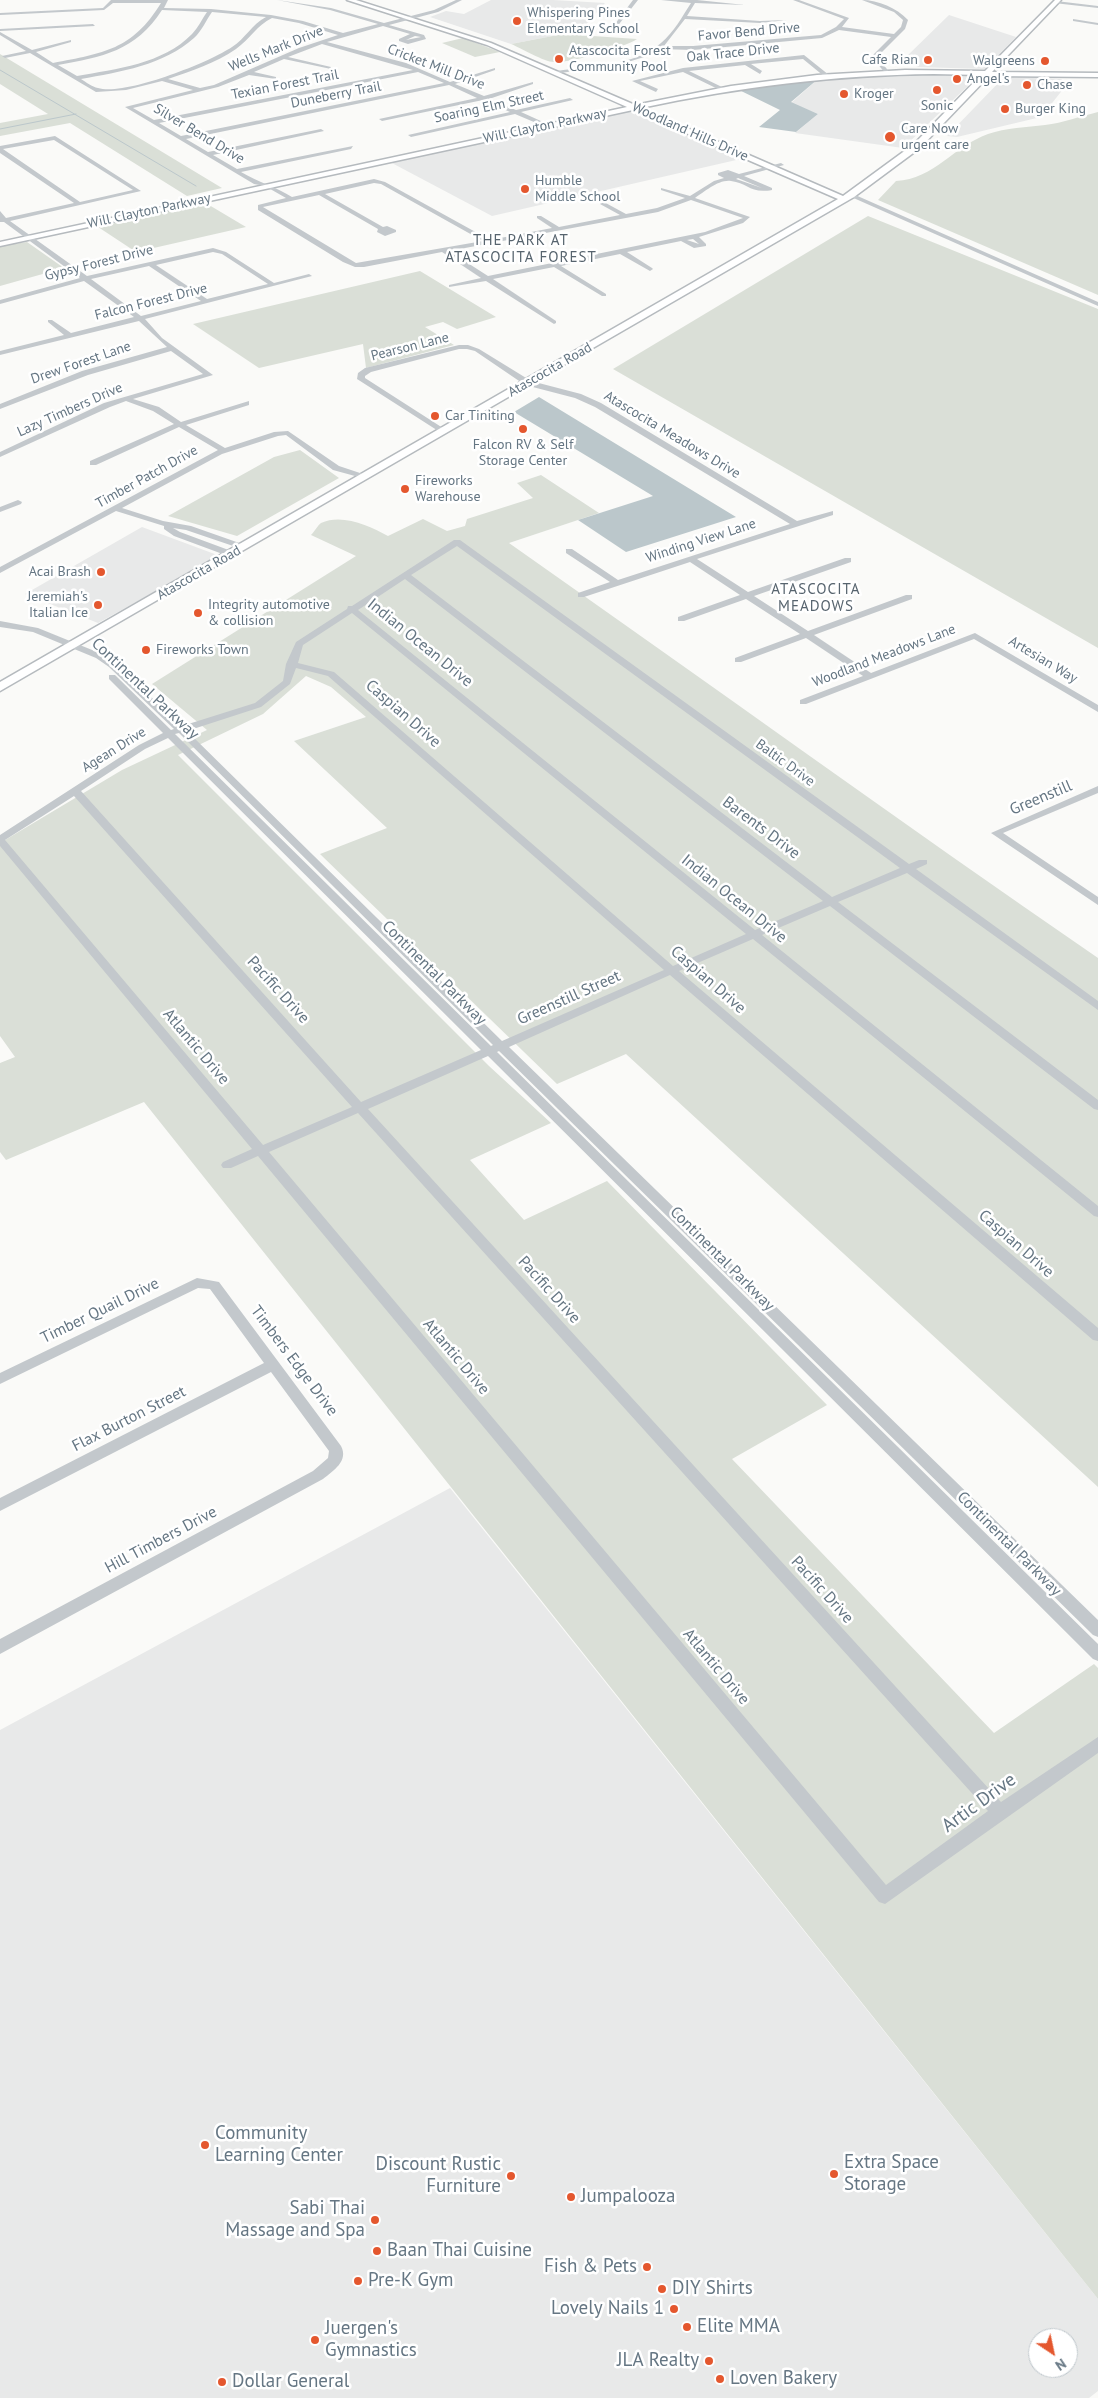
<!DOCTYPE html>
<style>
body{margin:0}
#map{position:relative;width:1098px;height:2398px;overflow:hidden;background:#fafaf8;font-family:"PT Sans",sans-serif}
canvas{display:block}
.north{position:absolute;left:1028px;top:2328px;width:50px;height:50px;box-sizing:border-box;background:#fff;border:1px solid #c1c8cd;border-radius:50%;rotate:146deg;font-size:14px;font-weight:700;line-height:20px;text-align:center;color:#657683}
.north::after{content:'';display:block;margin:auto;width:18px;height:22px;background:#e4572e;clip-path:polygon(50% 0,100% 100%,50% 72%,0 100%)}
</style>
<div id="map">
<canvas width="1098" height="2398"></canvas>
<div class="north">N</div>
</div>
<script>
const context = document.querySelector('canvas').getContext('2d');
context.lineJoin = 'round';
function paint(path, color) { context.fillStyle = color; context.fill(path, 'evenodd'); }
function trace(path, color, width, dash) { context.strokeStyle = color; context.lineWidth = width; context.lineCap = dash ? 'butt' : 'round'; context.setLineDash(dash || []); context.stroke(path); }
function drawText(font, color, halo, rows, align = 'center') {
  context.font = font + ' "PT Sans",sans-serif'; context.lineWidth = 5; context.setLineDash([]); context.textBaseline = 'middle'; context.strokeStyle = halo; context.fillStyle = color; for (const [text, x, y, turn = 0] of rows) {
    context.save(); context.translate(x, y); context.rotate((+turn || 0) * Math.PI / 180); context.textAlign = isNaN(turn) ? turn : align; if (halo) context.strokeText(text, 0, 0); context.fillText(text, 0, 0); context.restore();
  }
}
const built = new Path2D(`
 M491 0H553L605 3 581 30 582 35 563 34 511 44 430 17 446 11 464 14Z
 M949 15 1016 37 985 69 917 67 907 56Z
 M925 74H970L976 78 903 148 795 133 818 114 791 103 818 79Z
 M1004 77 1062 79 1064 88 1041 117 957 137 947 136Z
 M634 110 745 158 492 216 390 162Z
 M142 527 220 556 98 623 25 594Z
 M450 1488 1098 2299V2391L1089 2398H0V1730ZM1038 2338H1068V2368H1038Z`);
const green = new Path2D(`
 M563 34 637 39C624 48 570 63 554 62 544 62 521 48 511 44Z
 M463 38 500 52 475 57 442 43Z
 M0 54 222 188 187 196 70 123 0 136V123L48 114 0 84Z
 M1098 112V295L878 200 896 181C934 179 954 146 988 134 1006 128 1027 127 1045 125 1063 123 1081 116 1098 112Z
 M204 202 246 227 136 252 95 225Z
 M868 216 1098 309V648L613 369Z
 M27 242 64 268 0 286V246Z
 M420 271 496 317 457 329 443 322 425 327 454 345 366 368 363 344 259 368 193 324Z
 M300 450 339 478 237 536 168 516 274 457Z
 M541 475 599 513 509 543C706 681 900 822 1098 958V1487L626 1054 557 1084 320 854 387 828 294 741 366 717 331 687 306 676 263 714 178 755 489 1066 551 1123 470 1160 524 1220 607 1181 827 1405 732 1459 994 1733 1094 1664 1098 1668V2299L144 1102 6 1160 0 1152V1063L15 1057 0 1036V843L122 770 207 730 152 684 356 556 311 535C314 532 318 525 321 523 342 513 370 526 388 536L423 519 447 531 465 526 467 519 533 498 517 483Z`);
const water = new Path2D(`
 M818 79 791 102 818 114 796 132 759 127 780 110 735 88Z
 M539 397 736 517 626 552 578 520 653 496 514 412Z`);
const stream = new Path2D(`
 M0 70 196 186
 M0 129 76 114`);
const minor = new Path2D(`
 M111 0H168L164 8 211 9 271 15 303 21 343 33 378 24 330 10 277 0 331 8 384 23 434 10 456 0H462L438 12 389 25 424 35 426 39 408 44 399 41V39L410 34 383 26 327 42 406 63 450 82 495 68V70L455 84 484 96 533 82V84L489 99 516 110 570 98 573 100 521 112 543 122 541 125 515 114 411 137 408 135 510 112 483 100 382 121 379 119 477 98 449 85 186 139 208 152 321 129 324 131 213 155 237 169 353 146 351 149 241 172C258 182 276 187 292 197L374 179 385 182 490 240 552 228 537 218V216H541L559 227 620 215 600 204 602 201 626 214 657 208 685 198 661 190V188L690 196 714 181 724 178 718 175V173L728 170 739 174 781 163 784 165 744 176 772 188V190C750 194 748 183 731 181 719 179 704 192 695 198L750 217 743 223 699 237 706 244V246L694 248 681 241 627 252 652 268 653 269 650 271 620 254 561 266 606 294V296H602L554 267 493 279 556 321V323L554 324 486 281 449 287V285L481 278 442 252 364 267H355L343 262 258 210V205L286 198 265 186 254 184 125 107 193 90 162 81 126 90 96 92 30 53 5 58 2 56 26 51 0 35V32L32 50 71 40V42L36 52 53 63C104 53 132 50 161 3H113L104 10 0 15V13L103 8ZM162 10 207 12C202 19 198 28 192 34 163 64 116 69 77 76L58 65C102 57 136 51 162 10ZM212 12 266 17C252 24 245 39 232 47 208 63 125 96 98 88 92 87 86 82 81 79 120 72 164 65 194 38 202 31 206 20 212 12ZM272 18 299 23 338 35 299 48 214 85 200 88 168 79C191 71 216 63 236 49 250 39 257 25 272 18ZM415 36 421 37 406 40ZM322 44 413 70 154 120 133 108 218 87 249 75 276 79V77L254 72 284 59 331 69V67L288 57ZM418 72 444 83 181 136 159 123ZM738 178 762 188 736 179ZM374 183 381 184 483 241 356 263 263 207 319 195 378 229 377 232 385 236 396 232V230L387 226 383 227 325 194ZM691 200 743 218 705 232 488 276 449 251 658 212ZM693 239 699 244 687 240Z
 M633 0H638L616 28H612Z
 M661 0H697L745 5 695 3 687 16 760 21 787 20 760 23 685 19 664 46H693L821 35 836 27 844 19 793 0H799L849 18 842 27 894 34 901 27 903 20 894 12 862 0C878 0 897 8 908 20L905 29 879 55V59L890 73 887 75 874 60 873 55 891 37 839 30 822 38 693 50 660 49 644 57 628 62 555 74 557 71C590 66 635 66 661 43 674 32 682 17 691 3Z
 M1056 1 1098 6V8L1054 3Z
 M1073 19 1098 23V25L1073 21Z
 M93 24 95 26 0 31V29Z
 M804 55 829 75V77H825L803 59 751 64 762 71 760 74 745 65 689 71 724 88 722 91 683 72 640 81 658 89 656 92 632 81 683 68Z
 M55 136 141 191 10 221 87 276 213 248 226 252 274 283 309 274 312 276 145 319 162 338 213 375 133 399 159 407 181 422 249 401V405L186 425 225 448 274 432 288 431 339 466 366 475V479L333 470 286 435 278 436 222 454 122 508 163 521 191 526 245 545V549H242L186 530 173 528 180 532 234 552V556H228L174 536 164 529V526L116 511 0 573V567L218 450 179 427 96 465H90V461L174 424 153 411 126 401 110 407 0 457V452L104 403 203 374 171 351 88 375 0 409V404L82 371 167 347 139 321 0 355V351L64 335 48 322V320H52L71 333 134 317 84 281 0 304V300L80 278 4 222H0V211L6 218 74 203 0 153V146ZM54 140 133 190 80 202 3 149ZM213 252 222 254 268 284 207 299 156 265ZM149 266 201 301 141 316 91 279Z
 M849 194H853L1098 302V306L849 196Z
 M459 345H468L479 349 531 381 581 394 601 403 797 521 833 511V515L697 559 748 592 845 558H851V562L754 596 808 631 906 595H912V599L814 635 871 673 975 633 1098 705V712L974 639 806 704H800V700L863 676 806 638 741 662H735V658L800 634 746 599 684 621H678V617L740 595 690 562 584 597H578V593L610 582 566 553V549H572L618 580 790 524 595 407 575 398 525 385 475 351 467 349H459L371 372 365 376V378L446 430 447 432 443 434 357 379 358 373 365 368Z
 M18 500 22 502 21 504 0 512V507Z
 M454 540H460L909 864 919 860H927V864L916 869 1098 1001V1010L907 873 838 902 1098 1100V1110L1094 1109 830 906 762 935 1098 1206V1217L1094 1216 753 939 679 971 1098 1328V1341L1093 1340 670 975 509 1047 1098 1620V1637L1093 1635 499 1051 497 1052 1098 1644V1661L1093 1659 488 1056 368 1109 1001 1802 1098 1737V1753L885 1904 879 1902 258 1156 231 1168H223L221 1165 223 1162 252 1149 0 846V835L139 745 163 733 109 679V675H115L171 730 174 729 109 667 96 658 33 632 0 627V621L38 628 102 654 115 663 182 726 255 703 283 681 286 664 296 642 347 609 348 606H352ZM457 546 900 868 832 897 411 575ZM405 579 823 901 755 930 358 610ZM352 613 746 934 673 966 334 672 298 663 303 645ZM296 668 328 676 664 970 502 1041 187 731 261 707 290 684ZM179 733 493 1045 491 1046 175 734ZM168 738 481 1050 361 1102 81 791 145 749ZM74 796 352 1107 263 1145 5 840ZM358 1113 988 1811 886 1885 269 1152Z
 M1098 786V793L1003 833 1098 897V905L991 833Z
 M197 1278 219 1282 341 1446C349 1461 333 1471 323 1479L0 1654V1639L313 1471 328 1458 329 1451 271 1372 0 1511V1498L264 1363 210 1289 198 1288 0 1384V1373Z`);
const major = new Path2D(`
 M347 0H356L491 43 635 105 731 86 817 75 905 70 985 71 1055 0H1061L992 72 1098 73V77L989 76 920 148 854 197 0 691V682L838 199 633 110 0 246V242L627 107 487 45ZM934 74 981 75 914 144 843 196 641 108C739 87 834 75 934 74Z`);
const markers = [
 [517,21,5,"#e4572e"],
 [559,59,5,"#e4572e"],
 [928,60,5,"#e4572e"],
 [1045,61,5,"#e4572e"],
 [957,79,5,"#e4572e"],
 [1027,85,5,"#e4572e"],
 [937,90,5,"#e4572e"],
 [844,94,5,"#e4572e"],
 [1005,109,5,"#e4572e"],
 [890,137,6,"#e4572e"],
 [525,189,5,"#e4572e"],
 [435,416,5,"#e4572e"],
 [523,429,5,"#e4572e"],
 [405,489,5,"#e4572e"],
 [101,572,5,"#e4572e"],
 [98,605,5,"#e4572e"],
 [198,613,5,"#e4572e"],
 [146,650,5,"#e4572e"],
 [205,2145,5,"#e4572e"],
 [834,2174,5,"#e4572e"],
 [511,2176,5,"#e4572e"],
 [571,2197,5,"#e4572e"],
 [375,2220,5,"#e4572e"],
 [377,2251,5,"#e4572e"],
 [647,2267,5,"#e4572e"],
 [358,2281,5,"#e4572e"],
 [662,2289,5,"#e4572e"],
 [674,2309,5,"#e4572e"],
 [687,2327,5,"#e4572e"],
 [315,2340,5,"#e4572e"],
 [709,2361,5,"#e4572e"],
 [720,2379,5,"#e4572e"],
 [222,2382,5,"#e4572e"]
];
const farPoinames = [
 ["Whispering Pines",527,13],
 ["Elementary School",527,29],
 ["Atascocita Forest",569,51],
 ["Community Pool",569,67],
 ["Cafe Rian",918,60,"right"],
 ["Walgreens",1035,61,"right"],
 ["Angel's",967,79],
 ["Chase",1037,85],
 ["Kroger",854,94],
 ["Sonic",937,106,"center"],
 ["Burger King",1015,109],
 ["Care Now",901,129],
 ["urgent care",901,145],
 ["Humble",535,181],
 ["Middle School",535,197],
 ["Car Tiniting",445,416],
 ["Falcon RV & Self",523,445,"center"],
 ["Storage Center",523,461,"center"],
 ["Fireworks",415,481],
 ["Warehouse",415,497],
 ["Acai Brash",91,572,"right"],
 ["Jeremiah's",88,597,"right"],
 ["Italian Ice",88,613,"right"],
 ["Integrity automotive",208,605],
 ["& collision",208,621],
 ["Fireworks Town",156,650]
];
const farStreetnames = [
 ["Favor Bend Drive",749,32,-5],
 ["Wells Mark Drive",276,49,-22],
 ["Oak Trace Drive",733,53,-6],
 ["Cricket Mill Drive",436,67,21],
 ["Texian Forest Trail",285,85,-11],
 ["Duneberry Trail",336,95,-11],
 ["Soaring Elm Street",489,107,-12],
 ["Will Clayton Parkway",545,126,-12],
 ["Woodland Hills Drive",690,132,24],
 ["Silver Bend Drive",199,134,31],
 ["Will Clayton Parkway",149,211,-12],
 ["Gypsy Forest Drive",99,263,-14],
 ["Falcon Forest Drive",151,302,-14],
 ["Pearson Lane",410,347,-14],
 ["Drew Forest Lane",81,363,-19],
 ["Atascocita Road",550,370,-30],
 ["Lazy Timbers Drive",70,410,-24],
 ["Atascocita Meadows Drive",672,435,31],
 ["Timber Patch Drive",147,477,-29],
 ["Winding View Lane",701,541,-18],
 ["Atascocita Road",199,573,-30],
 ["Woodland Meadows Lane",884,656,-21],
 ["Artesian Way",1043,660,31],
 ["Agean Drive",114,750,-32],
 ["Baltic Drive",785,763,36]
];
const farNeighbourhoodnames = [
 ["THE PARK AT",521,241],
 ["ATASCOCITA FOREST",521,258],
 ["ATASCOCITA",816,590],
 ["MEADOWS",816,607]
];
const streetNames = [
 ["Indian Ocean Drive",420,643,39],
 ["Continental Parkway",145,689,43],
 ["Caspian Drive",403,714,41],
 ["Greenstill",1041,798,-23],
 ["Barents Drive",761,828,37],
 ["Indian Ocean Drive",734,899,39],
 ["Continental Parkway",434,973,45],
 ["Caspian Drive",708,980,41],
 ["Pacific Drive",278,990,48],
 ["Greenstill Street",569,998,-24],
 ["Atlantic Drive",196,1047,50],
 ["Caspian Drive",1016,1244,41],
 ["Continental Parkway",722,1259,45],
 ["Pacific Drive",549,1290,48],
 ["Timber Quail Drive",100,1311,-26],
 ["Atlantic Drive",456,1357,50],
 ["Timbers Edge Drive",294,1361,53],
 ["Flax Burton Street",129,1419,-27],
 ["Hill Timbers Drive",161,1540,-28],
 ["Continental Parkway",1009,1544,45],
 ["Pacific Drive",822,1590,48],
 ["Atlantic Drive",716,1667,50]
];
const nearStreetnames = [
 ["Artic Drive",979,1803,-36]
];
const nearPoinames = [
 ["Community",215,2134],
 ["Learning Center",215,2156],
 ["Extra Space",844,2163],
 ["Storage",844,2185],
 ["Discount Rustic",501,2165,"right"],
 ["Furniture",501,2187,"right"],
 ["Jumpalooza",581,2197],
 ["Sabi Thai",365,2209,"right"],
 ["Massage and Spa",365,2231,"right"],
 ["Baan Thai Cuisine",387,2251],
 ["Fish & Pets",637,2267,"right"],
 ["Pre-K Gym",368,2281],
 ["DIY Shirts",672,2289],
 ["Lovely Nails 1",664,2309,"right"],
 ["Elite MMA",697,2327],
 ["Juergen's",325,2329],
 ["Gymnastics",325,2351],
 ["JLA Realty",699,2361,"right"],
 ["Loven Bakery",730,2379],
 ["Dollar General",232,2382]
];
paint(built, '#e8e9e9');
paint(green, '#dadfd7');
paint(water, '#bbc7cb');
trace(stream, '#bbc7cb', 1);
trace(major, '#b5babe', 3);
paint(minor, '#c3c8cc');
paint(major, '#fff');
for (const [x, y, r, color] of markers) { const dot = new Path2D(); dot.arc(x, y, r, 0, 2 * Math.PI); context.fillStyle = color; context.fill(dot); trace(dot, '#fff', 2); }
drawText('14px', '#657683', '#fff', farPoinames, 'left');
drawText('14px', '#657683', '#fff', farStreetnames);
context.letterSpacing = '1px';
drawText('15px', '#57646e', '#fff', farNeighbourhoodnames);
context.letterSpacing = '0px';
drawText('16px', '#657683', '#fff', streetNames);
drawText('19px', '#657683', '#fff', nearStreetnames);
drawText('19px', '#657683', '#fff', nearPoinames, 'left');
</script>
